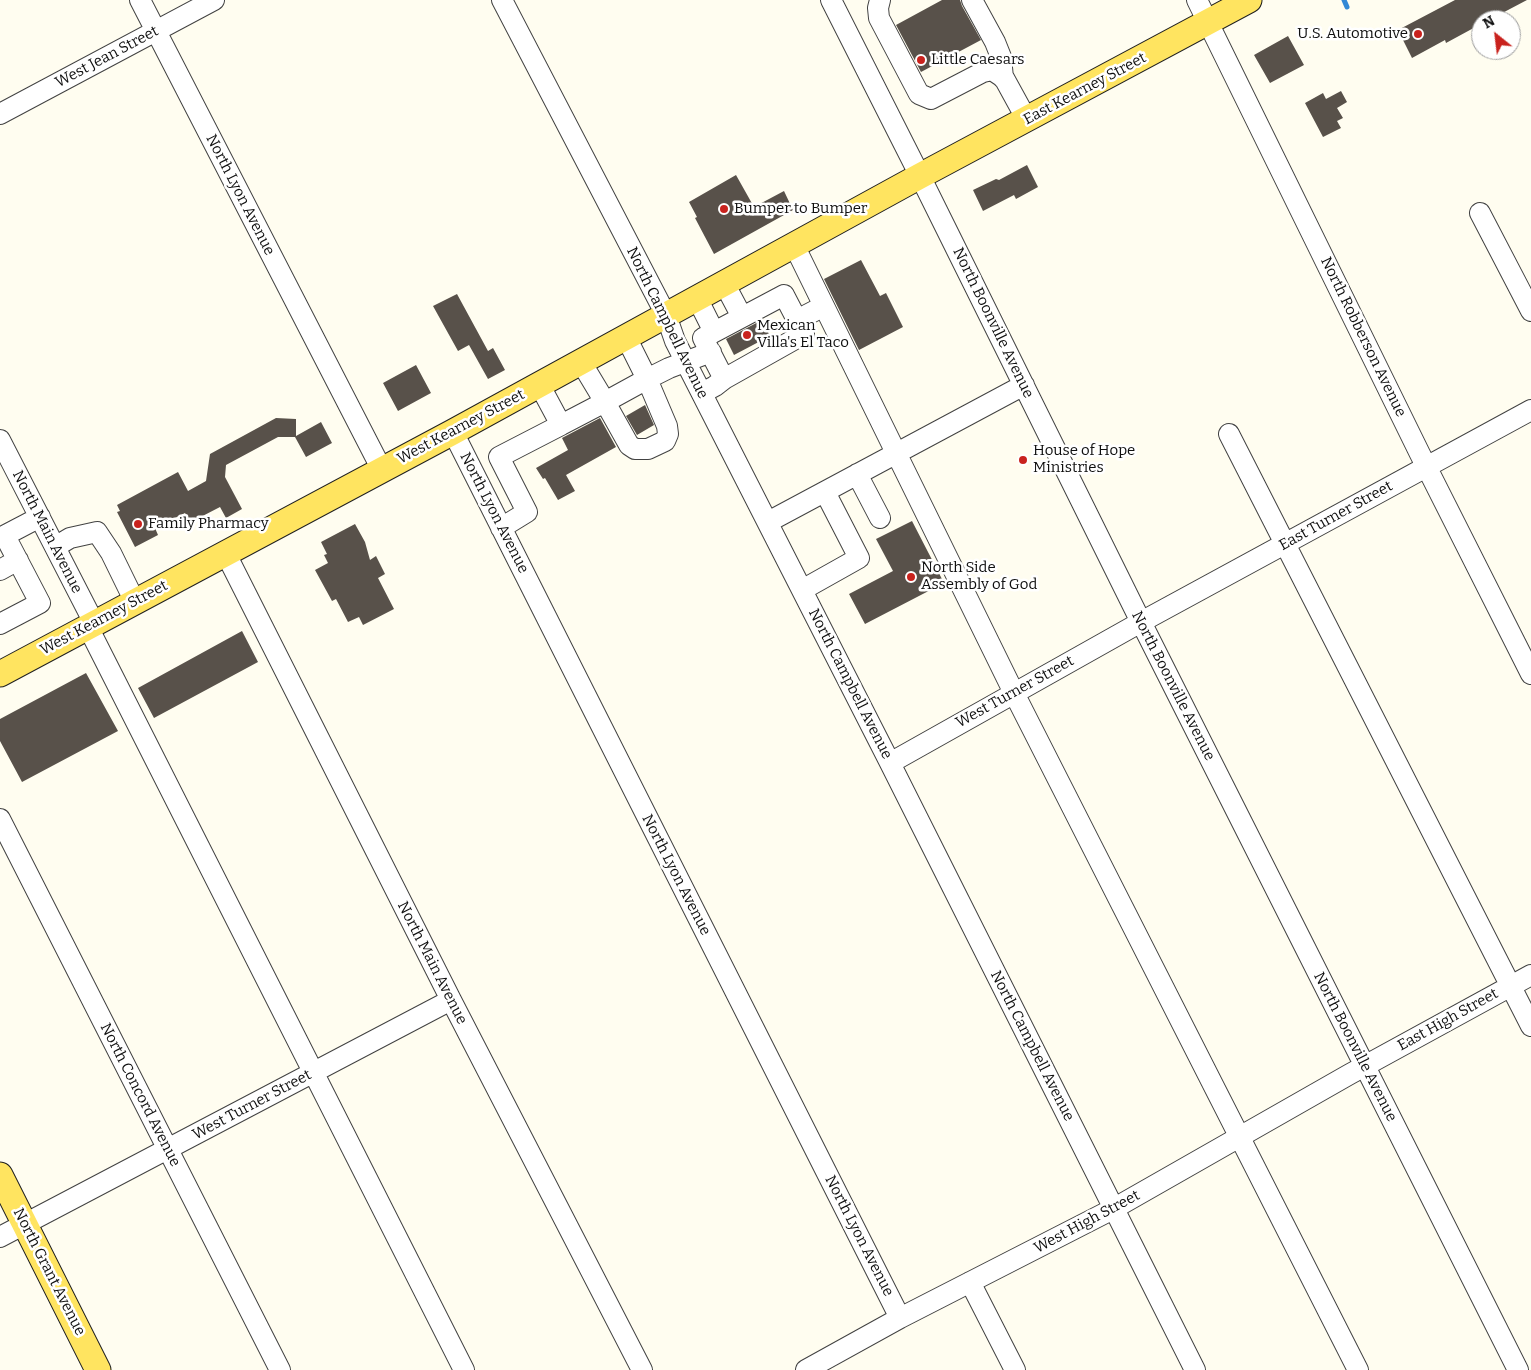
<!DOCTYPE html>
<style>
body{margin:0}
#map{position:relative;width:1531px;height:1370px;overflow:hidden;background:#fffdf0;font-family:Bitter,serif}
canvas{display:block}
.north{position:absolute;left:1471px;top:10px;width:50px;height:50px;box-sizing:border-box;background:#fff;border:1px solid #9f9f9f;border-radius:50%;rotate:331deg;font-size:14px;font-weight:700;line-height:20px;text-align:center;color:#0f0f0f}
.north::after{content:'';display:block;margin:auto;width:18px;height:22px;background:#c9221d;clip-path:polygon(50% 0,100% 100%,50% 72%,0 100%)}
</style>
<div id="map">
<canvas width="1531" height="1370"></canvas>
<div class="north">N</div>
</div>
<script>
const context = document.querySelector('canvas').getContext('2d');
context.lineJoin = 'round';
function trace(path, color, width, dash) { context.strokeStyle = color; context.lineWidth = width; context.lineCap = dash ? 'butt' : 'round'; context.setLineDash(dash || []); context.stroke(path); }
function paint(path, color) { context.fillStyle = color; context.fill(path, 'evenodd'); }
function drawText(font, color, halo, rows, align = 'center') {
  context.font = font + ' Bitter,serif'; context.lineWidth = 5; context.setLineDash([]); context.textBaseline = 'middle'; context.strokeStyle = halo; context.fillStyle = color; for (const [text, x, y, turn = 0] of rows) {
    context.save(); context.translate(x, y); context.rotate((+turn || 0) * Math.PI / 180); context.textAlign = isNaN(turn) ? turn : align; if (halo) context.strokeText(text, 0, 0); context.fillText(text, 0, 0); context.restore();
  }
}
const stream = new Path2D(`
 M1344 0 1347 7`);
const building = new Path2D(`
 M942 0H960L962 6 981 40 921 72 896 25Z
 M1455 0H1527L1489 20H1481V24L1446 43 1445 40 1412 58 1398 30Z
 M1288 36 1304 65 1270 83 1254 55Z
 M1341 91 1347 102 1337 108 1343 118 1337 121 1341 128 1323 137 1305 103 1323 93 1326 99Z
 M1027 165 1038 187 1016 199 1014 195 983 211 973 190 996 179 999 180Z
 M736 175 754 207 784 191 793 210 714 254 695 218 697 217 689 202Z
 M861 260 880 296 886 293 903 327 859 350 824 279Z
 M457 294 488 351 493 348 505 370 488 379 469 345 458 351 433 306Z
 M762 320 770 336 734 355 726 339Z
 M416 365 431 393 398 411 383 383Z
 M645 405 654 425 637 435 626 416Z
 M276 418 296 419V436L321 422 332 443 306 457 295 437H278L226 465 225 477 242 509 226 518 220 507 191 522 185 513 155 528 158 535 135 547 117 512 120 511 117 505 178 472 188 491 206 481 210 454Z
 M600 418 616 447 566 475 575 491 558 500 545 478 543 479 536 468 568 450 562 438Z
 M912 521 944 583 865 624 849 594 893 571 876 539Z
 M355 524 365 542 370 560 376 556 385 574 378 578 394 609 363 625 359 617 348 622 336 599 332 601 315 570 328 563 324 555 327 554 321 542Z
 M242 631 258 662 154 718 138 688Z
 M86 673 118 731 22 782 0 741V719Z`);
const minor = new Path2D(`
 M140 0 382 470
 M502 0 666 315 675 341 890 763 1195 1370
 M831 0 920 176 1141 622 1518 1370
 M880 0 878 8 879 18 919 94 931 99 983 72 992 70 1004 78 1027 120
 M972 0 995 42 1001 57 1003 78
 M1197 0 1420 454 1531 674
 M0 114 214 0
 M1480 213 1531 311
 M794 245 1014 693 1358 1370
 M724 283 742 317
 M697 298 714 332
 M626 337 647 379 605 402 629 445 635 449H648L665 441 668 434 667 426 647 379 669 368 711 352
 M724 379 804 334 797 320
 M702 393 715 386 724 379 703 338 784 295 797 320 824 306
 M561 425 605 402 581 362
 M453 432 900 1318
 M1229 434 1531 1026
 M0 440 94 623
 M857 474 880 518
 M768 522 1024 385
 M501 528 527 512 499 457 561 425 539 384
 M0 538 40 517
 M55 547 70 538 97 532 111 553 135 602
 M226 554 451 1000 642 1370
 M0 570 18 560
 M802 590 859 558 825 492
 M0 624 40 603 5 536
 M88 627 464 1370
 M890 763 1141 622 1531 410
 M0 819 280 1370
 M0 1237 451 1000
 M970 1282 1015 1370
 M806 1370 900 1318 1113 1209 1350 1074 1531 975`);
const major = new Path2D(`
 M0 674 453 432 920 176 1249 0
 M0 1175 98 1370`);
const markers = [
 [1418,34,5,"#c9221d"],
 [921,60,5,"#c9221d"],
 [724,209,5,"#c9221d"],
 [747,335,5,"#c9221d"],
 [1023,460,5,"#c9221d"],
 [138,524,5,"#c9221d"],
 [911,577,5,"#c9221d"]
];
const poiNames = [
 ["U.S. Automotive",1408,34,"right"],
 ["Little Caesars",931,60],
 ["Bumper to Bumper",734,209],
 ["Mexican",757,326],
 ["Villa's El Taco",757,343],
 ["House of Hope",1033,451],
 ["Ministries",1033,468],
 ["Family Pharmacy",148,524],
 ["North Side",921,568],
 ["Assembly of God",921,585]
];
const streetNames = [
 ["West Jean Street",107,57,-28],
 ["East Kearney Street",1085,89,-28],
 ["North Lyon Avenue",240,195,63],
 ["North Campbell Avenue",667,323,64],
 ["North Boonville Avenue",993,323,64],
 ["North Robberson Avenue",1363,337,64],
 ["West Kearney Street",461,427,-28],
 ["North Lyon Avenue",494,513,63],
 ["East Turner Street",1336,516,-29],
 ["North Main Avenue",47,532,63],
 ["West Kearney Street",104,618,-28],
 ["North Campbell Avenue",850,684,63],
 ["North Boonville Avenue",1173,686,63],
 ["West Turner Street",1015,692,-29],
 ["North Lyon Avenue",676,875,63],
 ["North Main Avenue",432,963,63],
 ["East High Street",1448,1020,-29],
 ["North Campbell Avenue",1032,1046,63],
 ["North Boonville Avenue",1355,1047,63],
 ["North Concord Avenue",140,1095,63],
 ["West Turner Street",252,1105,-28],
 ["West High Street",1087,1222,-28],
 ["North Lyon Avenue",859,1236,63],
 ["North Grant Avenue",49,1272,63]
];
trace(stream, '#3389d6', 5);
paint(building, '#58514a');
trace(minor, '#424242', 22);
trace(major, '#202020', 27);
trace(minor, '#fff', 20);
trace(major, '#ffe460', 25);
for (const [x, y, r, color] of markers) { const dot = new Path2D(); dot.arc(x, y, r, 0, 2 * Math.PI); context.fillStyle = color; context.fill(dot); trace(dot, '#fff', 2); }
drawText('15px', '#0f0f0f', '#fff', poiNames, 'left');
drawText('15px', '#0f0f0f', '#fff', streetNames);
</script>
